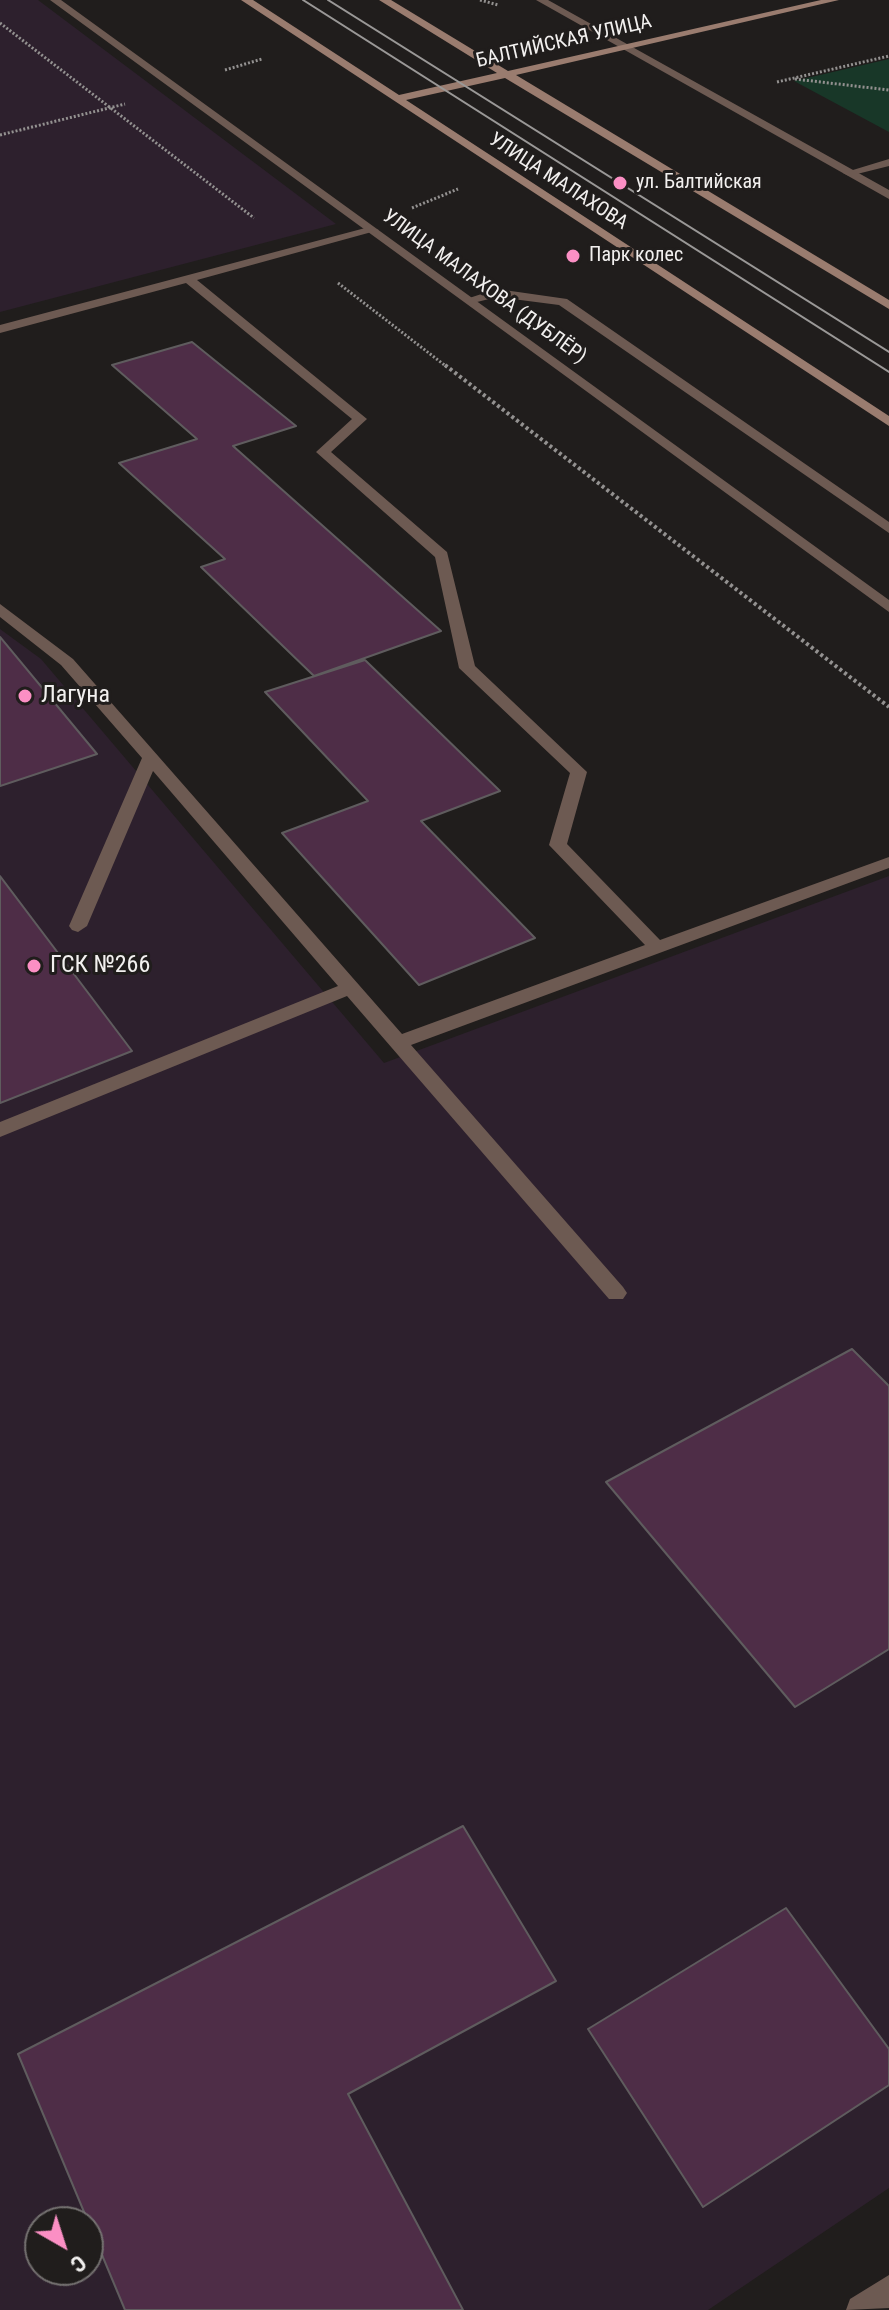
<!DOCTYPE html>
<meta charset="utf-8">
<style>
body{margin:0}
#map{position:relative;width:889px;height:2310px;overflow:hidden;background:#201d1c;font-family:"Roboto Condensed",sans-serif}
canvas{display:block}
.north{position:absolute;left:24px;top:2206px;width:80px;height:80px;box-sizing:border-box;background:#201d1c;border:2px solid #747170;border-radius:50%;rotate:141deg;font-size:22px;font-weight:700;line-height:32px;text-align:center;color:#f2f0ef}
.north::after{content:'';display:block;margin:auto;width:28px;height:36px;background:#fb8fc4;clip-path:polygon(50% 0,100% 100%,50% 72%,0 100%)}
</style>
<div id="map">
<canvas width="889" height="2310"></canvas>
<div class="north">С</div>
</div>
<script>
const context = document.querySelector('canvas').getContext('2d');
context.lineJoin = 'round';
function paint(path, color) { context.fillStyle = color; context.fill(path, 'evenodd'); }
function trace(path, color, width, dash) { context.strokeStyle = color; context.lineWidth = width; context.lineCap = dash ? 'butt' : 'round'; context.setLineDash(dash || []); context.stroke(path); }
function drawText(font, color, halo, rows, align = 'center') {
  context.font = font + ' "Roboto Condensed",sans-serif'; context.lineWidth = 6; context.setLineDash([]); context.textBaseline = 'middle'; context.strokeStyle = halo; context.fillStyle = color; for (const [text, x, y, turn = 0] of rows) {
    context.save(); context.translate(x, y); context.rotate((+turn || 0) * Math.PI / 180); context.textAlign = isNaN(turn) ? turn : align; if (halo) context.strokeText(text, 0, 0); context.fillText(text, 0, 0); context.restore();
  }
}
const industrial = new Path2D(`
 M0 0H38L336 224 0 312Z
 M0 629 41 659 384 1063 889 876V2188L708 2310H0ZM40 2222H88V2270H40Z`);
const green = new Path2D(`
 M889 59V132L794 81Z`);
const building = new Path2D(`
 M192 342 296 426 233 446 441 631 314 676 201 567 225 559 119 463 197 439 112 365Z
 M0 637 97 754 0 786Z
 M365 660 500 791 421 821 535 938 419 985 282 833 368 801 265 692Z
 M0 876 132 1051 0 1103Z
 M852 1349 889 1386V1649L795 1707 606 1482Z
 M463 1826 556 1981 348 2094 463 2310H125L18 2054Z
 M786 1908 889 2049V2085L703 2207 588 2029Z`);
const pathFar1 = new Path2D(`
 M480 0 498 5
 M0 23 254 218
 M225 70 262 59
 M795 79 889 90
 M777 82 889 56
 M0 135 125 104
 M412 208 458 189
 M338 283 447 367`);
const path = new Path2D(`
 M445 365 889 707`);
const service = new Path2D(`
 M889 159V166L849 176 843 173Z
 M369 227 379 230 197 280 367 419 331 452 447 552 475 666 587 772 567 844 660 940 889 857V868L411 1045 623 1287 627 1293 623 1299H609L347 996 0 1137V1122L338 986 153 771 87 926 78 932 72 930 69 926 142 758 61 665 0 617V604L73 659 402 1034 645 945 549 845 570 773 459 668 435 557 316 452 352 419 186 283 0 333V325Z
 M497 289 567 299 889 522V533L559 305 497 297 469 304 463 300Z
 M889 2275V2308L846 2310 850 2299Z`);
const minor = new Path2D(`
 M50 0H61L889 600V612Z
 M536 0H548L889 190V199Z`);
const secondary = new Path2D(`
 M241 0H253L399 95 497 73 379 0H391L508 71 821 0H839L516 75 889 300V309L505 78 406 100 889 416V426Z`);
const tram = new Path2D(`
 M303 0 889 372
 M328 0 889 352`);
const markers = [
 [620,183,8,"#fb8fc4"],
 [573,256,8,"#fb8fc4"],
 [25,696,8,"#fb8fc4"],
 [34,966,8,"#fb8fc4"]
];
const farStreetnames = [
 ["БАЛТИЙСКАЯ УЛИЦА",564,42,-13],
 ["УЛИЦА МАЛАХОВА",558,182,33],
 ["УЛИЦА МАЛАХОВА (ДУБЛЁР)",484,287,36]
];
const farPoinames = [
 ["ул. Балтийская",636,183],
 ["Парк колес",589,256]
];
const poiNames = [
 ["Лагуна",41,696],
 ["ГСК №266",50,966]
];
paint(industrial, '#2d202d');
paint(green, '#183728');
paint(building, '#4e2d47');
trace(building, '#5f5c5e', 2);
trace(pathFar1, '#939190', 3, [2, 2]);
trace(path, '#939190', 4, [3, 3]);
paint(service, '#6d5a52');
paint(minor, '#6d5a52');
paint(secondary, '#9a7c6f');
trace(tram, '#9a9897', 2);
for (const [x, y, r, color] of markers) { const dot = new Path2D(); dot.arc(x, y, r, 0, 2 * Math.PI); context.fillStyle = color; context.fill(dot); trace(dot, '#201d1c', 3); }
drawText('20px', '#f2f0ef', '#201d1c', farStreetnames);
drawText('20px', '#f2f0ef', '#201d1c', farPoinames, 'left');
drawText('24px', '#f2f0ef', '#201d1c', poiNames, 'left');
</script>
